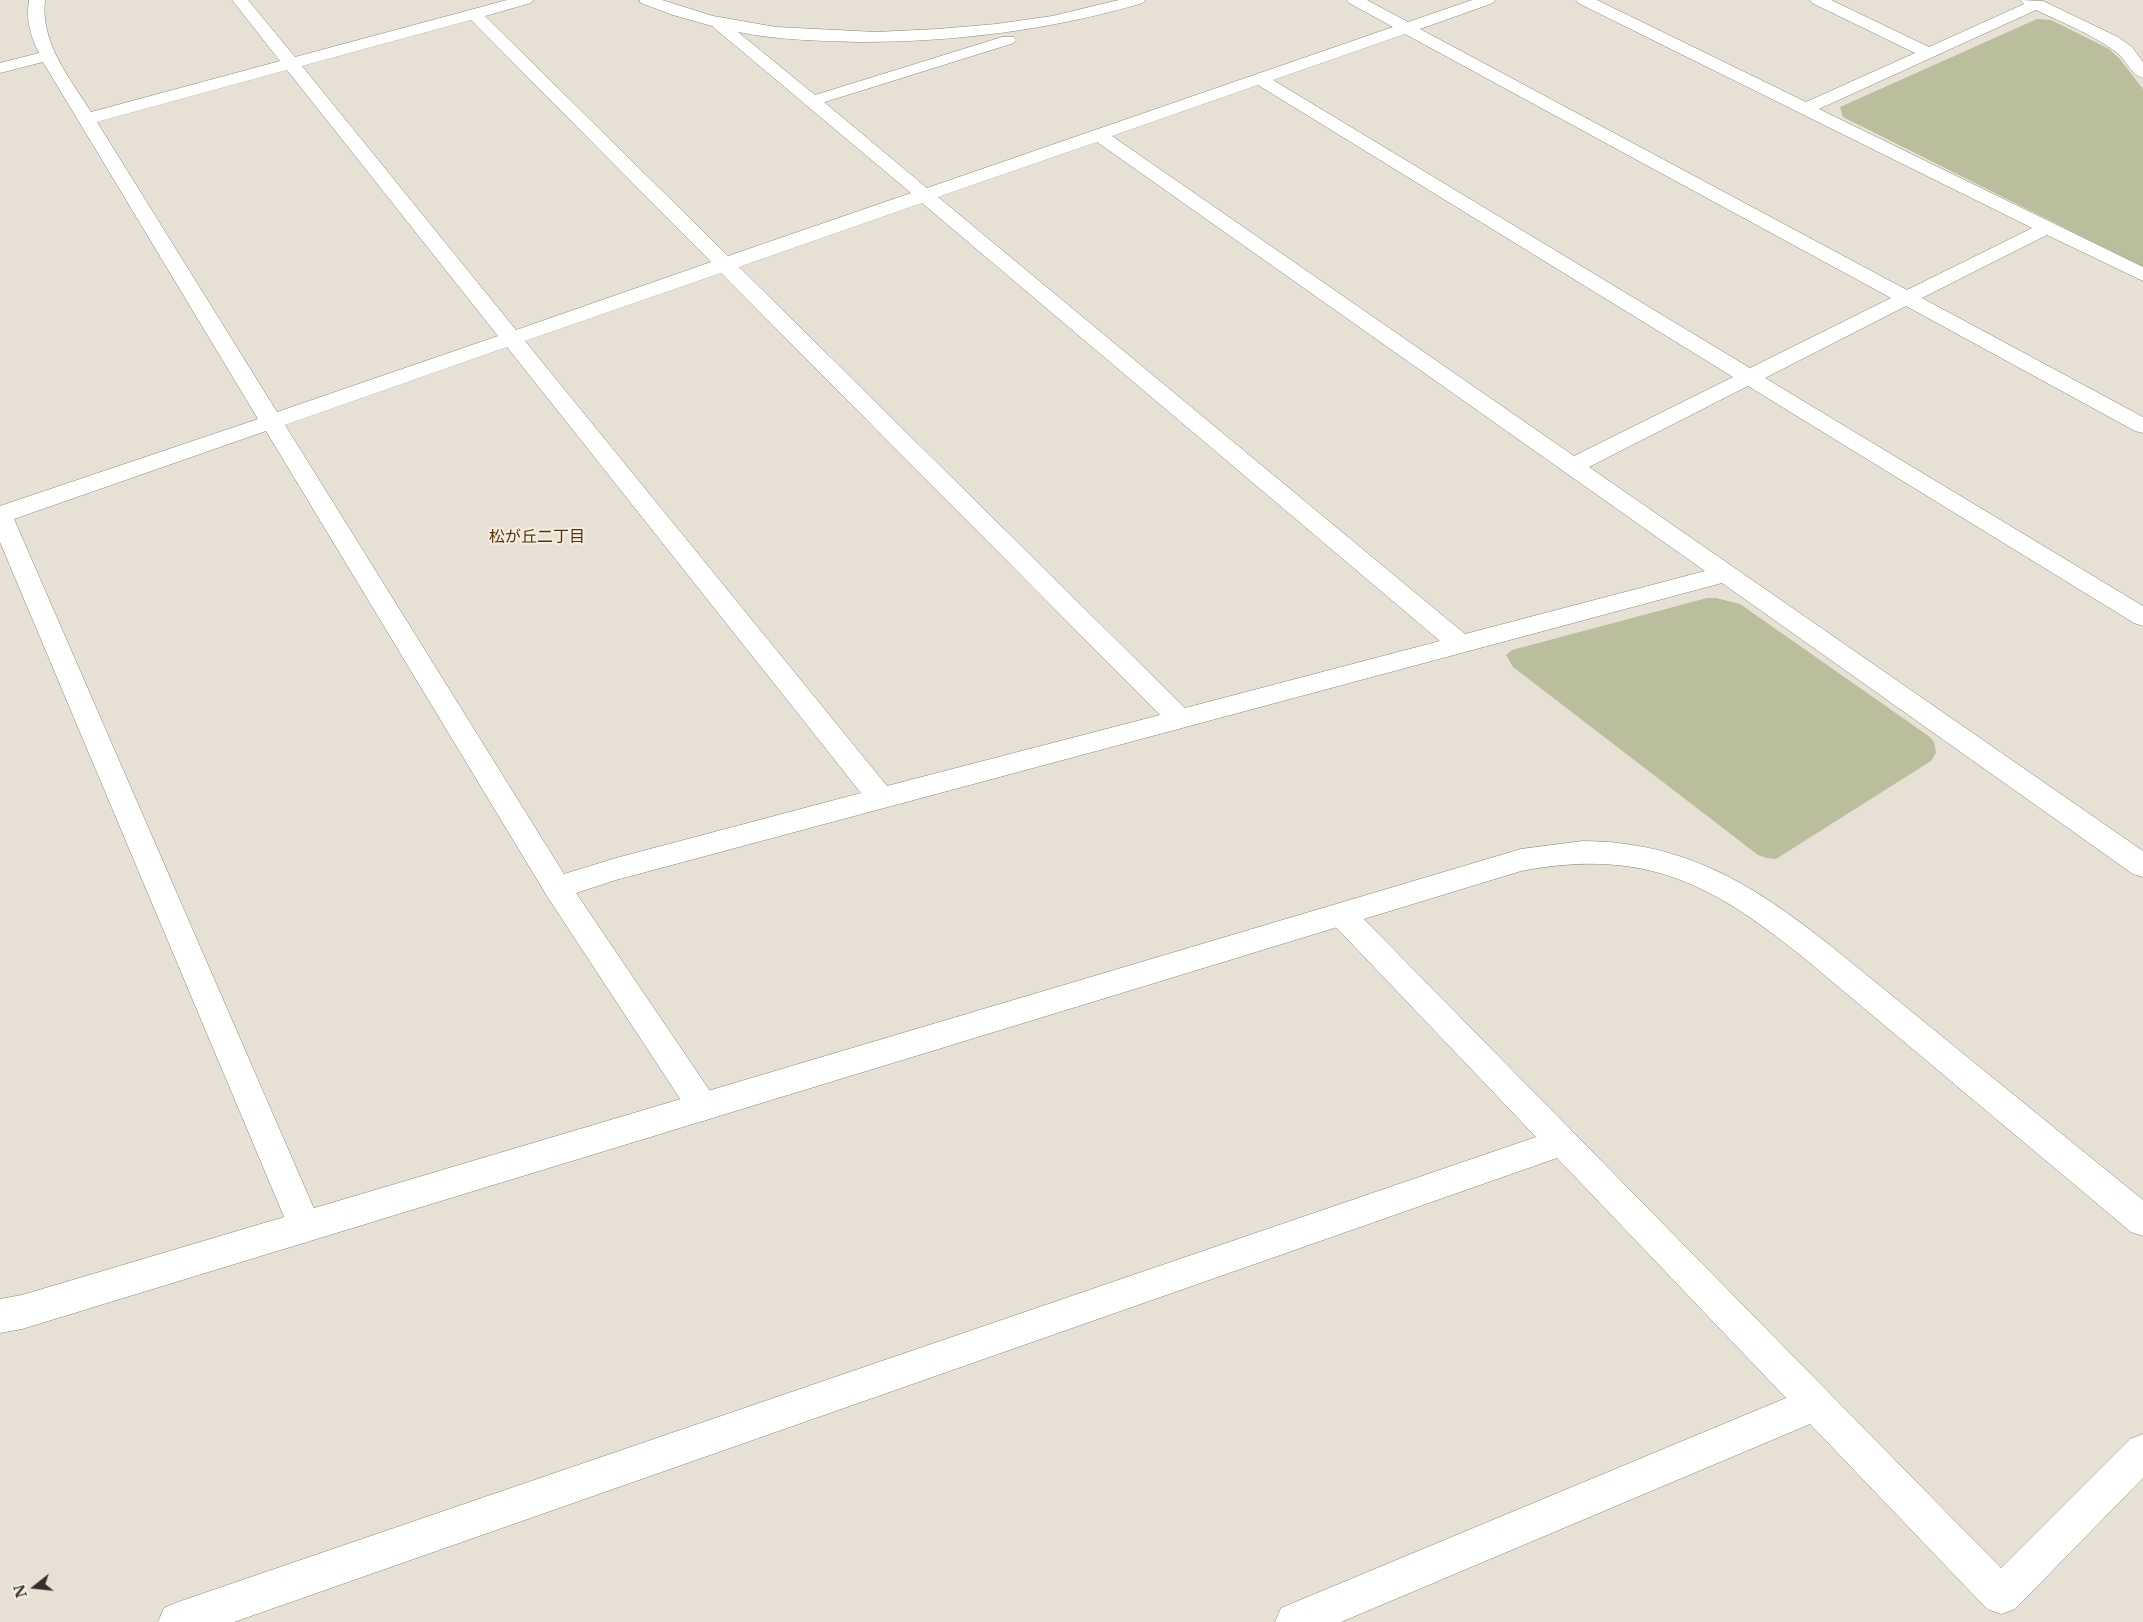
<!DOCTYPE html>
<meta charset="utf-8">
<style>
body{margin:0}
#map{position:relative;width:2143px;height:1622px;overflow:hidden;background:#e7e1d5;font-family:"Libre Baskerville",serif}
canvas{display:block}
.north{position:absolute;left:10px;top:1562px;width:50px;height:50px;-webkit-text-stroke:4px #f4eee2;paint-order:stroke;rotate:254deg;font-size:14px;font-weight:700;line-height:20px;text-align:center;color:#32302b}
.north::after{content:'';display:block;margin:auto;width:18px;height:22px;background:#32302b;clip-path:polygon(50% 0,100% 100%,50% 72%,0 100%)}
</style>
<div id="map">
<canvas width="2143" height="1622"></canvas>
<div class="north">N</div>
</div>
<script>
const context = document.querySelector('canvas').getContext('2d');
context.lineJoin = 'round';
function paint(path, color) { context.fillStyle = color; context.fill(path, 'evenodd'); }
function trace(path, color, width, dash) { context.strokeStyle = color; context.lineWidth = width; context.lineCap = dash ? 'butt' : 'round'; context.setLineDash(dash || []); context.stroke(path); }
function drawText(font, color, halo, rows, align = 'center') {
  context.font = font + ' "Libre Baskerville","Noto Sans JP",serif'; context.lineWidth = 4; context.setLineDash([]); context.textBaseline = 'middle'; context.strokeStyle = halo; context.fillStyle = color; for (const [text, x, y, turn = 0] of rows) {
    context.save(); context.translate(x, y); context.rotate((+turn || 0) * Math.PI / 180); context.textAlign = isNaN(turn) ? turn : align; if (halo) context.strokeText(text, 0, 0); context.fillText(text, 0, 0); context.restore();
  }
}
const green = new Path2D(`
 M2037 19 2051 20 2109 49 2119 58 2143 89V267L1843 117 1840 107Z
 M1707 598H1716L1740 604 1930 737 1934 742 1936 753 1931 761 1776 859 1766 858 1758 855 1513 667 1506 655 1512 650Z`);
const minor = new Path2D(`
 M29 0H45C40 43 70 78 91 112L280 61 232 0H248L295 57 507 0H533L531 3 485 16 728 256 911 193 806 105 803 101 806 97 812 96 818 97 927 188 1393 27 1349 3 1347 0H1367L1408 22 1472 0H1495L1493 3 1420 29 1907 290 2032 228 1578 3 1576 0H1597L1806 102 1915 53 1812 3 1810 0H1831L1929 47 2024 4 2020 0 2043 1 2118 37 2132 47 2143 62V78C2131 75 2126 59 2116 52 2092 34 2063 23 2036 10L1819 109 2143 267V281L2047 235 1922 298 2143 417V433L2135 431 1906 306 1765 378 2143 606V626L2134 623 1748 386 1589 467 2143 851V877L2133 874 1722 583 616 880 576 893 714 1097 719 1107 714 1117 703 1121 692 1117 547 896 266 431 14 519 322 1227 317 1238 305 1243 293 1238 0 542V506L258 419 43 62 0 73V63L39 53C30 36 26 19 29 0ZM471 20 711 262 516 330 302 66ZM1405 34 1891 298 1750 368 1273 80ZM287 70 498 336 277 412 97 122ZM1258 85 1733 377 1574 456 1112 136ZM1097 142 1705 571 1465 634 938 197ZM922 203 1440 641 1185 708 739 267ZM721 273 1160 715 887 786 525 341ZM507 347 861 793 616 858 564 874 285 425Z
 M1342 903 1352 907 2001 1568 2130 1439 2143 1434V1478L2015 1609 2001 1614 1987 1609 1810 1424 1341 1622H1275L1281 1608 1786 1398 1557 1158 234 1622H158L164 1608 178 1602 1536 1137 1332 923 1328 915 1332 907Z`);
const tertiary = new Path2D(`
 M639 0H662L713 16 776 27 876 32 938 29 996 24 1052 16 1119 0H1145L1143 3C1050 30 956 42 860 42 820 41 778 40 738 32L815 95 1002 37H1014L1016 40 1014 43 812 106 806 105 712 26 673 15 641 3Z
 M1583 841C1685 842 1753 884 1831 946L2143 1200V1236L2131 1232 1810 963C1714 885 1648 847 1521 871L22 1329 0 1333V1299L22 1295 1521 849Z`);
const neighbourhoodNames = [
 ["松が丘二丁目",537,537]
];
paint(green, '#babe9d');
trace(minor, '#8a8579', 1);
trace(tertiary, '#8a8579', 1);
paint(minor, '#fff');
paint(tertiary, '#fff');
drawText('16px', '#5a3203', '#f4eee2', neighbourhoodNames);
</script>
